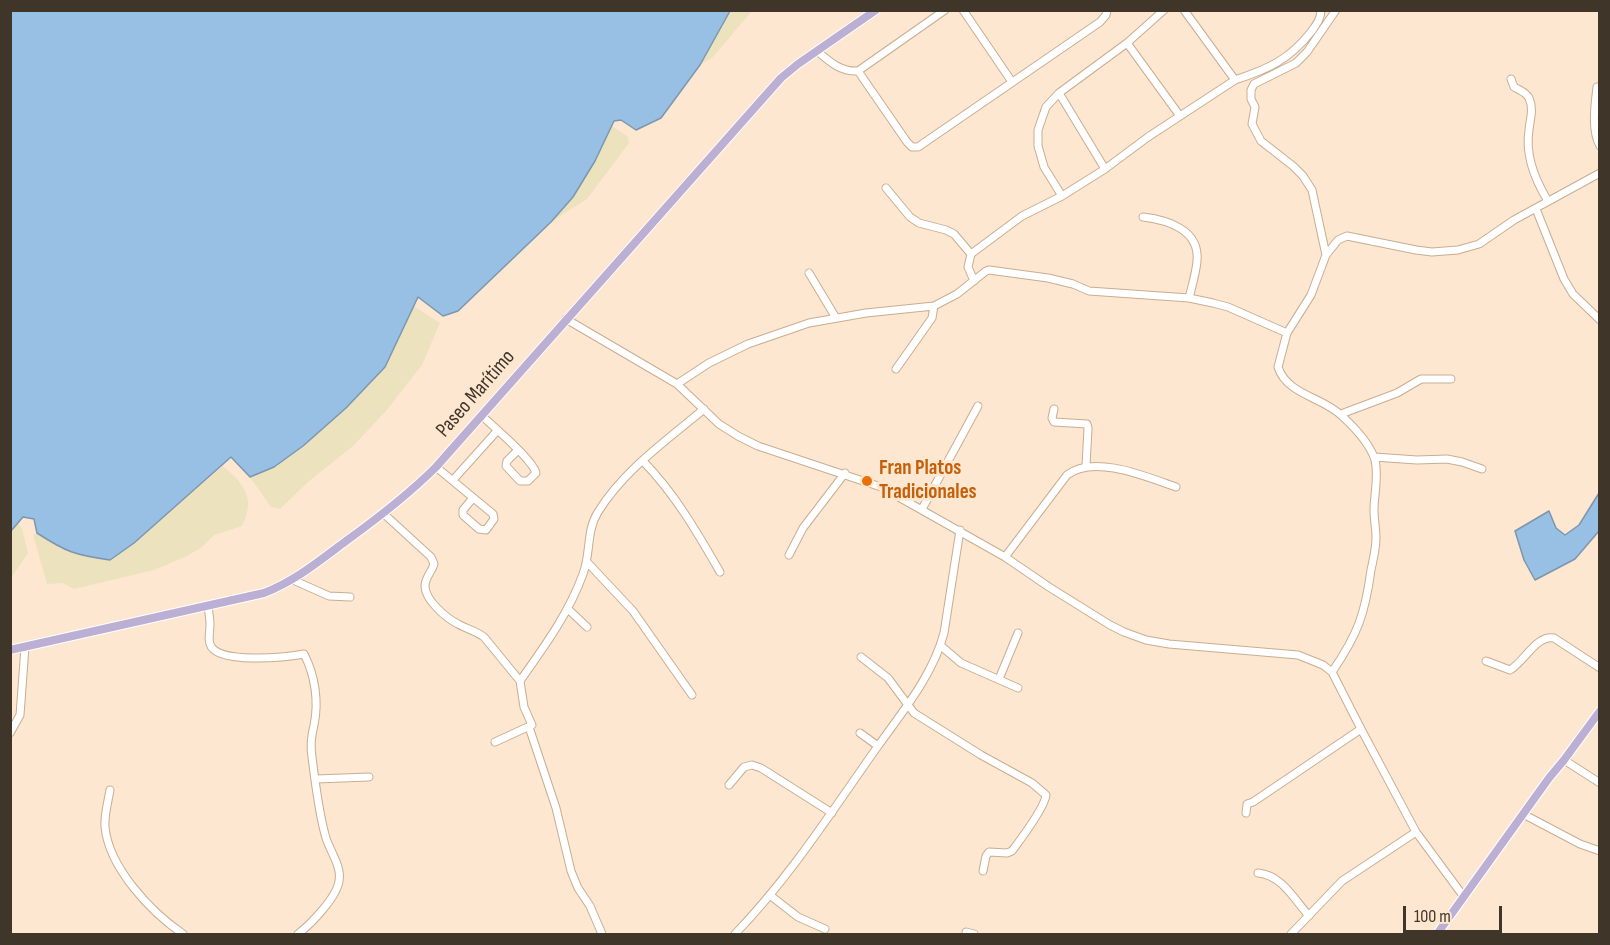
<!DOCTYPE html>
<meta charset="utf-8">
<style>
body{margin:0}
#map{position:relative;width:1610px;height:945px;overflow:hidden;background:#fee7d0;font-family:"Sofia Sans Condensed",sans-serif}
canvas{display:block}
.frame{position:absolute;inset:0;border:12px solid #403529;pointer-events:none}
.scale{position:absolute;left:1403px;top:906px;width:99px;height:27px;box-sizing:border-box;border:3px solid #403529;border-top:0;padding-left:8px;font-size:18px;line-height:21px;white-space:nowrap;color:#403529;-webkit-text-stroke:4px #fee7d0;paint-order:stroke}
</style>
<div id="map">
<canvas width="1610" height="945"></canvas>
<div class="frame"></div>
<div class="scale">100 m</div>
</div>
<script>
const context = document.querySelector('canvas').getContext('2d');
context.lineJoin = 'round';
function paint(path, color) { context.fillStyle = color; context.fill(path, 'evenodd'); }
function trace(path, color, width, dash) { context.strokeStyle = color; context.lineWidth = width; context.lineCap = dash ? 'butt' : 'round'; context.setLineDash(dash || []); context.stroke(path); }
function drawText(font, color, halo, rows, align = 'center') {
  context.font = font + ' "Sofia Sans Condensed",sans-serif'; context.lineWidth = 6; context.setLineDash([]); context.textBaseline = 'middle'; context.strokeStyle = halo; context.fillStyle = color; for (const [text, x, y, turn = 0] of rows) {
    context.save(); context.translate(x, y); context.rotate((+turn || 0) * Math.PI / 180); context.textAlign = isNaN(turn) ? turn : align; if (halo) context.strokeText(text, 0, 0); context.fillText(text, 0, 0); context.restore();
  }
}
const sand = new Path2D(`
 M730 11H752L712 58 700 65Z
 M611 125 628 137 629 143 587 199 551 222 573 197 595 161Z
 M414 306 440 323 422 365 386 411 353 446 308 482 280 509 271 507 250 477 274 466 303 446 346 408 385 367Z
 M223 466C244 484 256 498 242 526L214 535 202 547 187 556 154 570 74 589 63 583 47 584 33 535 37 533 61 549 134 543Z
 M18 523 22 529 28 553 11 578V531Z`);
const water = new Path2D(`
 M11 10H730V11L700 65 661 118 636 130 621 120 614 121 595 161 573 197 551 222 458 311 443 316 418 297 385 367 346 408 303 446 274 467 250 477 231 457 134 543 110 560C75 555 66 552 37 533L34 519 23 517 11 531Z
 M1599 493V531L1575 559 1535 580 1524 560 1515 531 1549 511 1556 528 1565 535 1579 525Z`);
const minor = new Path2D(`
 M963 10 1012 82
 M1184 10 1235 80
 M1127 43 1180 116
 M817 51C830 62 841 72 858 71L907 142 912 147H918L1100 22 1106 15 1107 10
 M858 71 945 10
 M1511 79 1514 87C1519 90 1526 92 1529 98 1534 109 1530 119 1529 130 1525 155 1535 180 1548 201
 M1597 87C1595 104 1591 130 1600 146
 M1059 93 1105 169
 M886 188 910 217 919 223 946 230 954 234 971 254
 M1062 196 1044 167 1038 146V130L1046 107 1059 93 1127 43 1164 10
 M1536 209 1564 279 1573 294 1600 320
 M1143 217C1168 220 1200 230 1197 261 1196 273 1192 286 1189 298
 M1326 255 1312 190 1303 176 1293 166 1261 141 1252 124 1255 107 1251 99V90L1254 84 1296 63 1307 52 1336 10
 M809 273 836 318
 M974 281 968 267 971 254 1022 216 1062 196 1105 169 1148 137 1235 80C1268 69 1289 60 1311 32 1316 25 1321 19 1321 10
 M566 319 677 384 719 424 738 436 758 446 881 487 1005 557 1049 587 1110 625 1124 632 1146 640 1169 644 1298 655 1323 665 1332 672 1361 729 1416 832 1464 897
 M896 369 932 318 934 306
 M677 384 709 363 748 344 809 323 866 313 934 306 957 294 986 271 989 270 1048 278 1073 284 1089 291 1189 298 1213 303 1228 307 1287 333
 M1054 409 1052 418 1054 422 1087 424 1088 428 1086 466
 M1341 414 1397 393 1421 379H1451
 M482 416C494 427 533 460 536 473L528 481H520L506 466 507 461 518 450
 M1374 457 1417 460 1447 459 1462 462 1482 469
 M643 461C675 494 697 532 720 572
 M436 467 493 514 494 519 486 530 479 529 463 515V510L473 498
 M453 480 497 431
 M922 509 978 406
 M384 514 431 557 434 564C432 572 425 577 425 586 425 600 446 618 458 624 467 629 476 631 484 637L520 681
 M789 555 803 528 845 473
 M1005 557 1067 475C1094 454 1147 477 1176 487
 M587 562 633 611 692 695
 M293 580 329 596 350 597
 M208 607C209 613 210 619 210 625 210 631 208 639 210 644 216 665 288 657 304 654 315 675 319 702 314 725 311 737 310 745 312 757 315 781 319 815 326 838 330 851 342 867 339 881 337 897 311 924 298 934
 M568 609 587 627
 M941 646 961 663 1018 688
 M861 657 888 678 914 713 981 755 1032 783 1046 795C1045 807 1021 839 1012 851L1007 853 989 852 986 856 983 871
 M1486 661 1510 670C1525 661 1536 635 1554 638L1600 668
 M1332 672C1358 634 1365 614 1371 570 1373 560 1376 549 1376 538 1376 529 1374 520 1374 510 1374 494 1379 477 1375 460 1370 444 1354 427 1342 416 1323 397 1287 395 1278 367L1287 333 1311 295 1326 255 1338 240 1347 236 1416 250 1432 252 1458 250 1479 244 1514 220 1600 173
 M999 679 1018 633
 M529 727 556 808 571 871 578 888 590 906 602 934
 M10 733 20 715 25 647
 M860 733 878 746
 M495 742 532 725 524 707 520 681C544 647 569 613 583 574 591 553 586 531 598 512 624 470 667 440 704 409
 M1564 760 1600 783
 M316 779 369 777
 M729 785 744 767 752 765 761 768 832 813
 M110 790C108 802 104 815 105 827 109 868 151 912 183 934
 M1246 813 1247 804 1253 802 1361 729
 M1523 814 1580 844 1600 851
 M1258 873C1282 875 1294 899 1309 916
 M771 896 798 917 825 929
 M966 932 974 934
 M735 934C790 877 832 811 878 746 903 711 933 675 944 633L960 530
 M1291 934 1342 881 1416 832`);
const major = new Path2D(`
 M10 650 264 593C295 581 319 561 346 541 378 518 408 495 436 467L781 78 798 64 876 10
 M1437 934 1549 778 1564 760 1600 711`);
const markers = [
 [867,481,6,"#e8710a"]
];
const streetNames = [
 ["Paseo Marítimo",476,394,-49]
];
const foodNames = [
 ["Fran Platos",879,469],
 ["Tradicionales",879,493]
];
paint(sand, '#ece2bd');
paint(water, '#97c0e4');
trace(water, '#7d96ac', 1.5);
trace(minor, '#c8ad91', 9);
trace(major, '#fff', 10);
trace(minor, '#fff', 7);
trace(major, '#bcafd4', 8);
for (const [x, y, r, color] of markers) { const dot = new Path2D(); dot.arc(x, y, r, 0, 2 * Math.PI); context.fillStyle = color; context.fill(dot); trace(dot, '#fee7d0', 2); }
drawText('21px', '#403529', '#fee7d0', streetNames);
drawText('bold 21px', '#c56008', '#fee7d0', foodNames, 'left');
</script>
